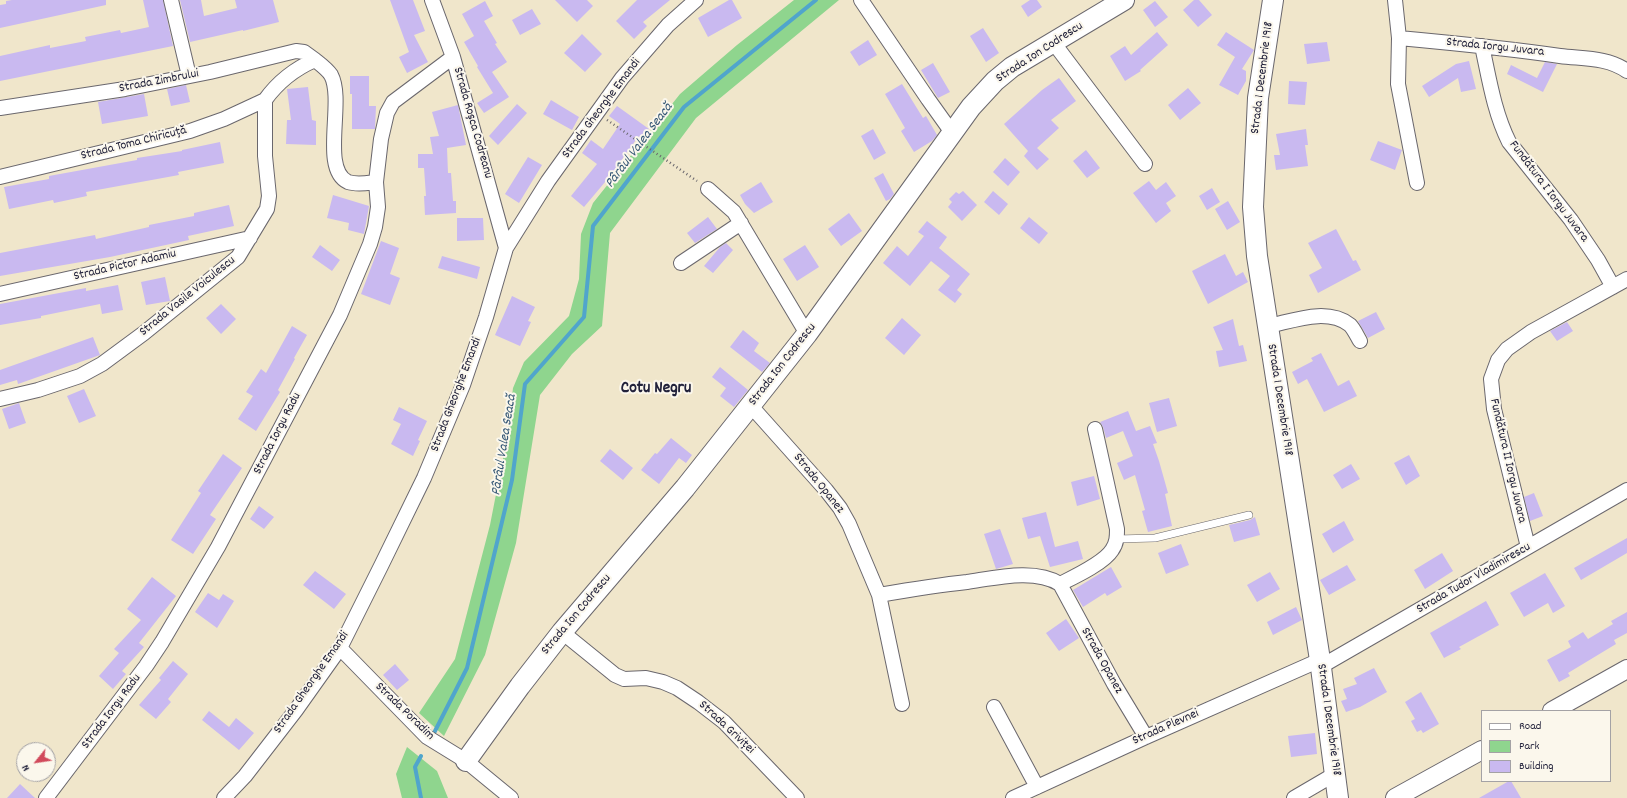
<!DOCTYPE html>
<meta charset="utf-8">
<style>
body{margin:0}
#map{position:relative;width:1627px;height:798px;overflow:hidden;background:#f0e6cb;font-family:Dekko,sans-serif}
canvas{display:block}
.legend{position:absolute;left:1481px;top:710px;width:130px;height:72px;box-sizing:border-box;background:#fbf7ec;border:1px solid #a4a2a5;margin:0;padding:5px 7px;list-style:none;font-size:12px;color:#22223b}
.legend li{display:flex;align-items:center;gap:8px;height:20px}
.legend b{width:20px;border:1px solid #a4a2a5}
.north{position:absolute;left:16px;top:742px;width:40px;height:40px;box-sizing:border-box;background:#fbf7ec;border:1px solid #a4a2a5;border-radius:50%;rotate:240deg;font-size:11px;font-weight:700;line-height:16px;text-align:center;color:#22223b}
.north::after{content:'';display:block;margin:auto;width:14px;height:18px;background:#d1495b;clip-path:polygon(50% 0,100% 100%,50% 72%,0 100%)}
</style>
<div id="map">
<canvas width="1627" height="798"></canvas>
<ul class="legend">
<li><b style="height:5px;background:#fff"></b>Road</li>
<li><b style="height:11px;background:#8fd58e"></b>Park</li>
<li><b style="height:11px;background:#c9b9f0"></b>Building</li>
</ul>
<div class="north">N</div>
</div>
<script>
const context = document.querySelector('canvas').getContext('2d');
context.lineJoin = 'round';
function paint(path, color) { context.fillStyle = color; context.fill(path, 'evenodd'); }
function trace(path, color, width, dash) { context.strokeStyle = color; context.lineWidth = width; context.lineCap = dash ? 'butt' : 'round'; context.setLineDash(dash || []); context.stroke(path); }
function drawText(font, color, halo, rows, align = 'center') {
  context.font = font + ' Dekko,sans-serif'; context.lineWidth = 4; context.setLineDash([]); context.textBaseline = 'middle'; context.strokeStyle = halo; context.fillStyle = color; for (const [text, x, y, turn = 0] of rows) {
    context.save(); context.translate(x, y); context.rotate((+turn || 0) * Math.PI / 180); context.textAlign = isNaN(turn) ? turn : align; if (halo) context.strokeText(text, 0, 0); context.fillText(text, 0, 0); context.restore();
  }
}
const green = new Path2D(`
 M794 0H839L696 118 610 233 602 326 572 354 540 395 516 543 485 655 444 736 419 713 455 659 490 525 507 438 513 388 524 362 569 316 579 279 581 234 593 203 680 94 737 45Z
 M407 747 437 771 448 798H402L396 774Z`);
const stream = new Path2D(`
 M434 733 467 668 512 480 525 384 584 317 593 226 684 107 816 0
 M421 798 415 767 421 756`);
const building = new Path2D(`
 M12 0H106V5L0 28V5L6 4V1Z
 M143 0H163L173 46 0 81V56L50 45V48L86 41 85 37 120 30 121 33 149 27Z
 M180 0H201L204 16 237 8 235 0H273L279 22 243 31V30L190 42Z
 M390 0H413L425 31 414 35 428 62 407 73 399 57 409 52Z
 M555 0H587L593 6 577 22Z
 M637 0H670L643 22 647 26 634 39 616 21Z
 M729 0H732L742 18 708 37 698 18Z
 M1030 0H1037L1042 7 1028 17 1021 6Z
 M1194 0H1199L1212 15 1198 27 1183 10Z
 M485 1 493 16 484 21 497 43 495 44 507 62 492 72 509 97 484 113 477 103 493 93 477 67 478 66 464 42 474 36 462 14Z
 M1155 1 1168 17 1155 27 1143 10Z
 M532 9 541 24 520 35 512 20Z
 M983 28 999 53 986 62 970 36Z
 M1157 32 1168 45 1140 70 1141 71 1125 81 1110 56 1125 46 1131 55Z
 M1226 32 1254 50 1242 69 1246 71V81L1238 95 1219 85 1235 57 1217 45Z
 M582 34 602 54 585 72 564 53Z
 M868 40 877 55 859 66 850 52Z
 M1327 42 1330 61 1307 64 1304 44Z
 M1469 61 1476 89 1461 92 1458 78 1429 97 1422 86 1456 64Z
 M1545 62 1557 64 1543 92 1507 74 1511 65 1537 78Z
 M933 63 950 92 938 98 921 70Z
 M350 76H369V106H376L375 129H352V94H350Z
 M1059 78 1076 101 1051 120 1059 128 1037 148 1049 159 1037 170 1024 156 1028 151 1004 124 1042 90Z
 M1289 81 1307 82 1305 105 1288 104Z
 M902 84 923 118 926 116 937 135 932 141 914 152 901 131 905 128 885 94Z
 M186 85 190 102 171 106 167 89Z
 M308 87 312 120 316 121V145L286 144 287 120H291L287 89Z
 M1188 88 1201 103 1180 120 1168 105Z
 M144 94 148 116 102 124 98 102Z
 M551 100 579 117 572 130 543 114Z
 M517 104 527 113 498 145 489 136Z
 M458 105 466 145 447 148 448 173H451L453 201H456V213L425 215 424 196H426L424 168H418V154H433L430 137 439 136 432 112Z
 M617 106 649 129 642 140 638 137 611 175 584 207 571 196 597 164 582 153 591 140 603 149 620 124 609 116Z
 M873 129 886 153 874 160 861 136Z
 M1306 129 1308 145H1305L1308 166 1276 170 1274 155H1280L1276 134Z
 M1378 141 1402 150 1395 170 1370 160Z
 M220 142 224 163 178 172 179 175 86 192 87 196 54 203 53 200 9 209 4 187 49 179V176L137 160V158L182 151V150Z
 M1086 150 1100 168 1087 178 1073 161Z
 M528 157 542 165 519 203 505 194Z
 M1005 158 1020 172 1008 186 993 172Z
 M883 173 894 194 890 199 886 201 874 178Z
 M1149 181 1156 190 1166 182 1176 196 1166 203 1171 211 1156 223 1133 193Z
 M761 182 773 202 754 213 745 204 740 195Z
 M1212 188 1220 202 1207 210 1199 196Z
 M963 191 977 205 962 221 948 207 952 202 949 199 956 192 959 194Z
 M993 191 1008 204 999 215 984 202Z
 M333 195 369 206 364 234 348 230 349 223 327 218Z
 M1228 201 1240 222 1227 230 1215 209Z
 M229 205 234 226 188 236 189 240 110 257 0 276V253L95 235 96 239 149 227V225L194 216V213Z
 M849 213 862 231 841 246 828 229Z
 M708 217 717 229 695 243 687 233Z
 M1029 217 1048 233 1039 244 1020 228Z
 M457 218H483L484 240 457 241Z
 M927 221 947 237 939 248 970 274 957 290 962 294 955 303 938 290 950 276 931 261 910 286 883 263 897 246 908 256 924 236 918 232Z
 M1336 229 1353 261 1356 260 1361 270 1318 293 1309 275 1322 268 1308 243Z
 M381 241 399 248 390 274 400 278 390 305 361 294Z
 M726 243 733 250 713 273 704 266 720 247Z
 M320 245 340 260 332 271 312 257Z
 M805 245 819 267 797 281 783 259Z
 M1225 254 1236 276 1243 272 1248 282 1208 304 1192 271Z
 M442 256 480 267 477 279 438 268Z
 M165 277 170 301 146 305 141 282Z
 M118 285 123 310 102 314 100 304 41 316V318L0 325V304L86 288V291Z
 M512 296 535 307 528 321 531 322 520 346 495 335Z
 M221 304 236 319 221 334 206 318Z
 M1376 312 1385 329 1368 338 1358 321Z
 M902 318 921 335 904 355 885 338Z
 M1233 319 1239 346 1243 345 1247 361 1219 367 1216 351 1223 350 1213 327Z
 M1567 322 1573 331 1557 341 1550 331Z
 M292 326 307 335 294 358 295 359 278 390 280 392 256 431 238 419 253 396 246 392 261 369 266 373Z
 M743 330 759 343 754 351 770 363 762 372 730 347Z
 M93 337 100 355 18 384 17 380 0 385V370Z
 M1321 353 1338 386 1349 380 1357 396 1324 412 1307 379 1298 384 1292 372 1313 361 1311 358Z
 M720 367 748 390 734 407 720 396 726 388 712 377Z
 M84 389 96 416 79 423 67 396Z
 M1169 398 1177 426 1157 432 1149 403Z
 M19 403 26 423 9 429 2 409Z
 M399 407 427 421 418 440 420 441 413 456 391 444 401 424 393 420Z
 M1128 411 1136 431 1150 426 1157 443 1153 444 1159 461 1168 493 1165 494 1172 526 1148 532 1142 511 1145 510 1135 475 1124 480 1117 463 1133 456 1123 431 1106 438 1103 427 1100 422Z
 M671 438 692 455 686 463 679 458 659 484 641 470 655 453 657 454Z
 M610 449 633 468 623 480 600 461Z
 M223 454 242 468 210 515 216 519 193 554 171 540 201 493 198 491Z
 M1409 455 1420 476 1406 485 1394 463Z
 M1351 464 1360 479 1342 489 1333 475Z
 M1094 476 1100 499 1077 506 1071 482Z
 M1534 493 1543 516 1530 521 1524 497Z
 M259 506 274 517 264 529 250 519Z
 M1046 512 1055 547 1078 541 1083 559 1050 567 1040 536 1028 539 1022 518Z
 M1255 517 1260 535 1234 542 1229 525 1250 520Z
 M1344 521 1354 540 1333 553 1322 534Z
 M1000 529 1013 564 996 569 984 534Z
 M1627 538V553L1581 580 1574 568Z
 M1181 544 1189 565 1166 574 1158 553Z
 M1442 553 1453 571 1425 589 1414 570Z
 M1347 565 1356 580 1329 595 1320 580Z
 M1111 567 1122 587 1107 596 1105 593 1083 607 1073 590Z
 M315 571 346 594 334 609 303 585Z
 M1270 572 1280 589 1257 602 1247 585Z
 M1545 573 1565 606 1553 613 1548 603 1524 617 1510 593Z
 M152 577 176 596 139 643 144 647 122 671 126 674 113 689 99 676 119 653 114 649 141 620 127 609Z
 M208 593 219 600 223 594 234 601 217 628 195 612Z
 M1486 601 1499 625 1459 647 1461 649 1444 658 1430 633Z
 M1296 607 1302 620 1273 635 1267 622Z
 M1627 612V633L1614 640 1616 644 1568 673 1570 676 1559 682 1547 660 1571 647 1568 641 1583 632 1588 639 1613 624 1611 621Z
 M1066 619 1079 638 1059 651 1046 633Z
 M173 661 188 674 168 699 171 702 156 719 139 705 161 680 159 678Z
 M395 664 409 680 397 690 383 675Z
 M1374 668 1387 692 1360 707 1346 712 1341 701 1347 699 1343 689 1357 684 1354 678Z
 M1421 692 1439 724 1423 733 1421 730 1417 732 1411 721 1415 719 1405 702Z
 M209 711 229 727 236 718 254 733 239 750 202 720Z
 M1315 733 1317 754 1291 757 1288 736Z
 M1509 781H1511L1521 798H1479Z
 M20 784 35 798H7Z`);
const path = new Path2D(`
 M607 120 697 181`);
const service = new Path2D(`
 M1117 539 1155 538 1249 515`);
const minor = new Path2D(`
 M171 0 189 76
 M432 0 453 57 506 248
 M861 0 928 99 953 134
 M1395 0 1399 38 1398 84 1417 183
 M1399 38C1453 43 1506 48 1560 56 1583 59 1607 57 1627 71
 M1053 42 1145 164
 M1482 46C1489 78 1494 112 1509 142L1571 220 1598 260 1613 287
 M0 108 125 89 210 72 296 51 304 52 315 60
 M0 177 190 131 224 119 265 100
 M708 189 734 212 807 334
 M681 263 741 223
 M0 294 250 238
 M1268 326C1293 321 1327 307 1350 325 1354 329 1357 336 1360 341
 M0 399 38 390 80 376 102 364 144 333 238 257 267 209 269 196 265 156V100C278 82 294 69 315 60 320 64 327 69 331 75 345 101 320 169 348 182 357 185 367 183 376 182
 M751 406 826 490 840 508 849 524 879 595 902 704
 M1528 547 1494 409 1491 379 1498 360 1507 349 1531 332 1627 279
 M1060 584C1074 577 1104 563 1112 550 1117 543 1117 536 1117 529L1095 429
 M879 595C908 590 938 585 967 582 995 578 1035 568 1060 584L1114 684 1146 737
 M562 632 615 675 624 679 646 678 663 682 677 688 698 702 724 722 797 798
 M340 648 427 737 466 761 511 798
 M1320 667 1627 490
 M994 707 1037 787
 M46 798 146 666 162 642 218 547 340 315 370 244 375 227 378 207 376 182 381 139 387 113 393 102 453 57
 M224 798 245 776 296 710 340 648 381 566 424 478 463 385 486 317 506 248 548 181 622 78 668 25 696 0
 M1013 798 1146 737 1320 660
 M1294 798 1335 774`);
const tertiary = new Path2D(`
 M1552 711 1627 669
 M1395 798 1482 750`);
const secondary = new Path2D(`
 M1273 0 1258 98 1253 207 1257 256 1320 660 1338 798
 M466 761 520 686 562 632 685 488 807 334 971 107 995 81 1012 67 1124 0`);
const streetNames = [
 ["Strada Iorgu Juvara",1495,48,6],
 ["Strada Ion Codrescu",1040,53,-33],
 ["Strada 1 Decembrie 1918",1263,78,-83],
 ["Strada Zimbrului",159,82,-11],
 ["Strada Gheorghe Emandi",602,109,-53],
 ["Strada Roșca Codreanu",472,123,74],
 ["Strada Toma Chiricuță",134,144,-14],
 ["Fundătura I Iorgu Juvara",1548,192,53],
 ["Strada Pictor Adamiu",125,266,-13],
 ["Strada Vasile Voiculescu",188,297,-39],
 ["Strada Ion Codrescu",783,365,-52],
 ["Strada Gheorghe Emandi",457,395,-69],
 ["Strada 1 Decembrie 1918",1279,400,81],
 ["Strada Iorgu Radu",278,434,-63],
 ["Fundătura II Iorgu Juvara",1507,461,77],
 ["Strada Opanez",818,484,51],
 ["Strada Tudor Vladimirescu",1474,579,-30],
 ["Strada Ion Codrescu",577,615,-50],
 ["Strada Opanez",1101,661,61],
 ["Strada Gheorghe Emandi",312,683,-55],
 ["Strada Iorgu Radu",112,712,-53],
 ["Strada Poradim",404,712,44],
 ["Strada 1 Decembrie 1918",1328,720,82],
 ["Strada Griviței",726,728,43],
 ["Strada Plevnei",1166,728,-24]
];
const waterNames = [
 ["Pârâul Valea Seacă",640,146,-53],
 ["Pârâul Valea Seacă",505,445,-81]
];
const districtNames = [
 ["Cotu Negru",656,390]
];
paint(green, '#8fd58e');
trace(stream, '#50a5cc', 4);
paint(building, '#c9b9f0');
trace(service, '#6a676d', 8);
trace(minor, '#6a676d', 16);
trace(tertiary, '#6a676d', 20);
trace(secondary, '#6a676d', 22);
trace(path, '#6a676d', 2.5, [1, 3]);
trace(service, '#fff', 7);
trace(minor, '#fff', 14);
trace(tertiary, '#fff', 18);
trace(secondary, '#fff', 20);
drawText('13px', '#22223b', '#fbf7ec', streetNames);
drawText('italic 14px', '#345675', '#fbf7ec', waterNames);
drawText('bold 17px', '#22223b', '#fbf7ec', districtNames);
</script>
